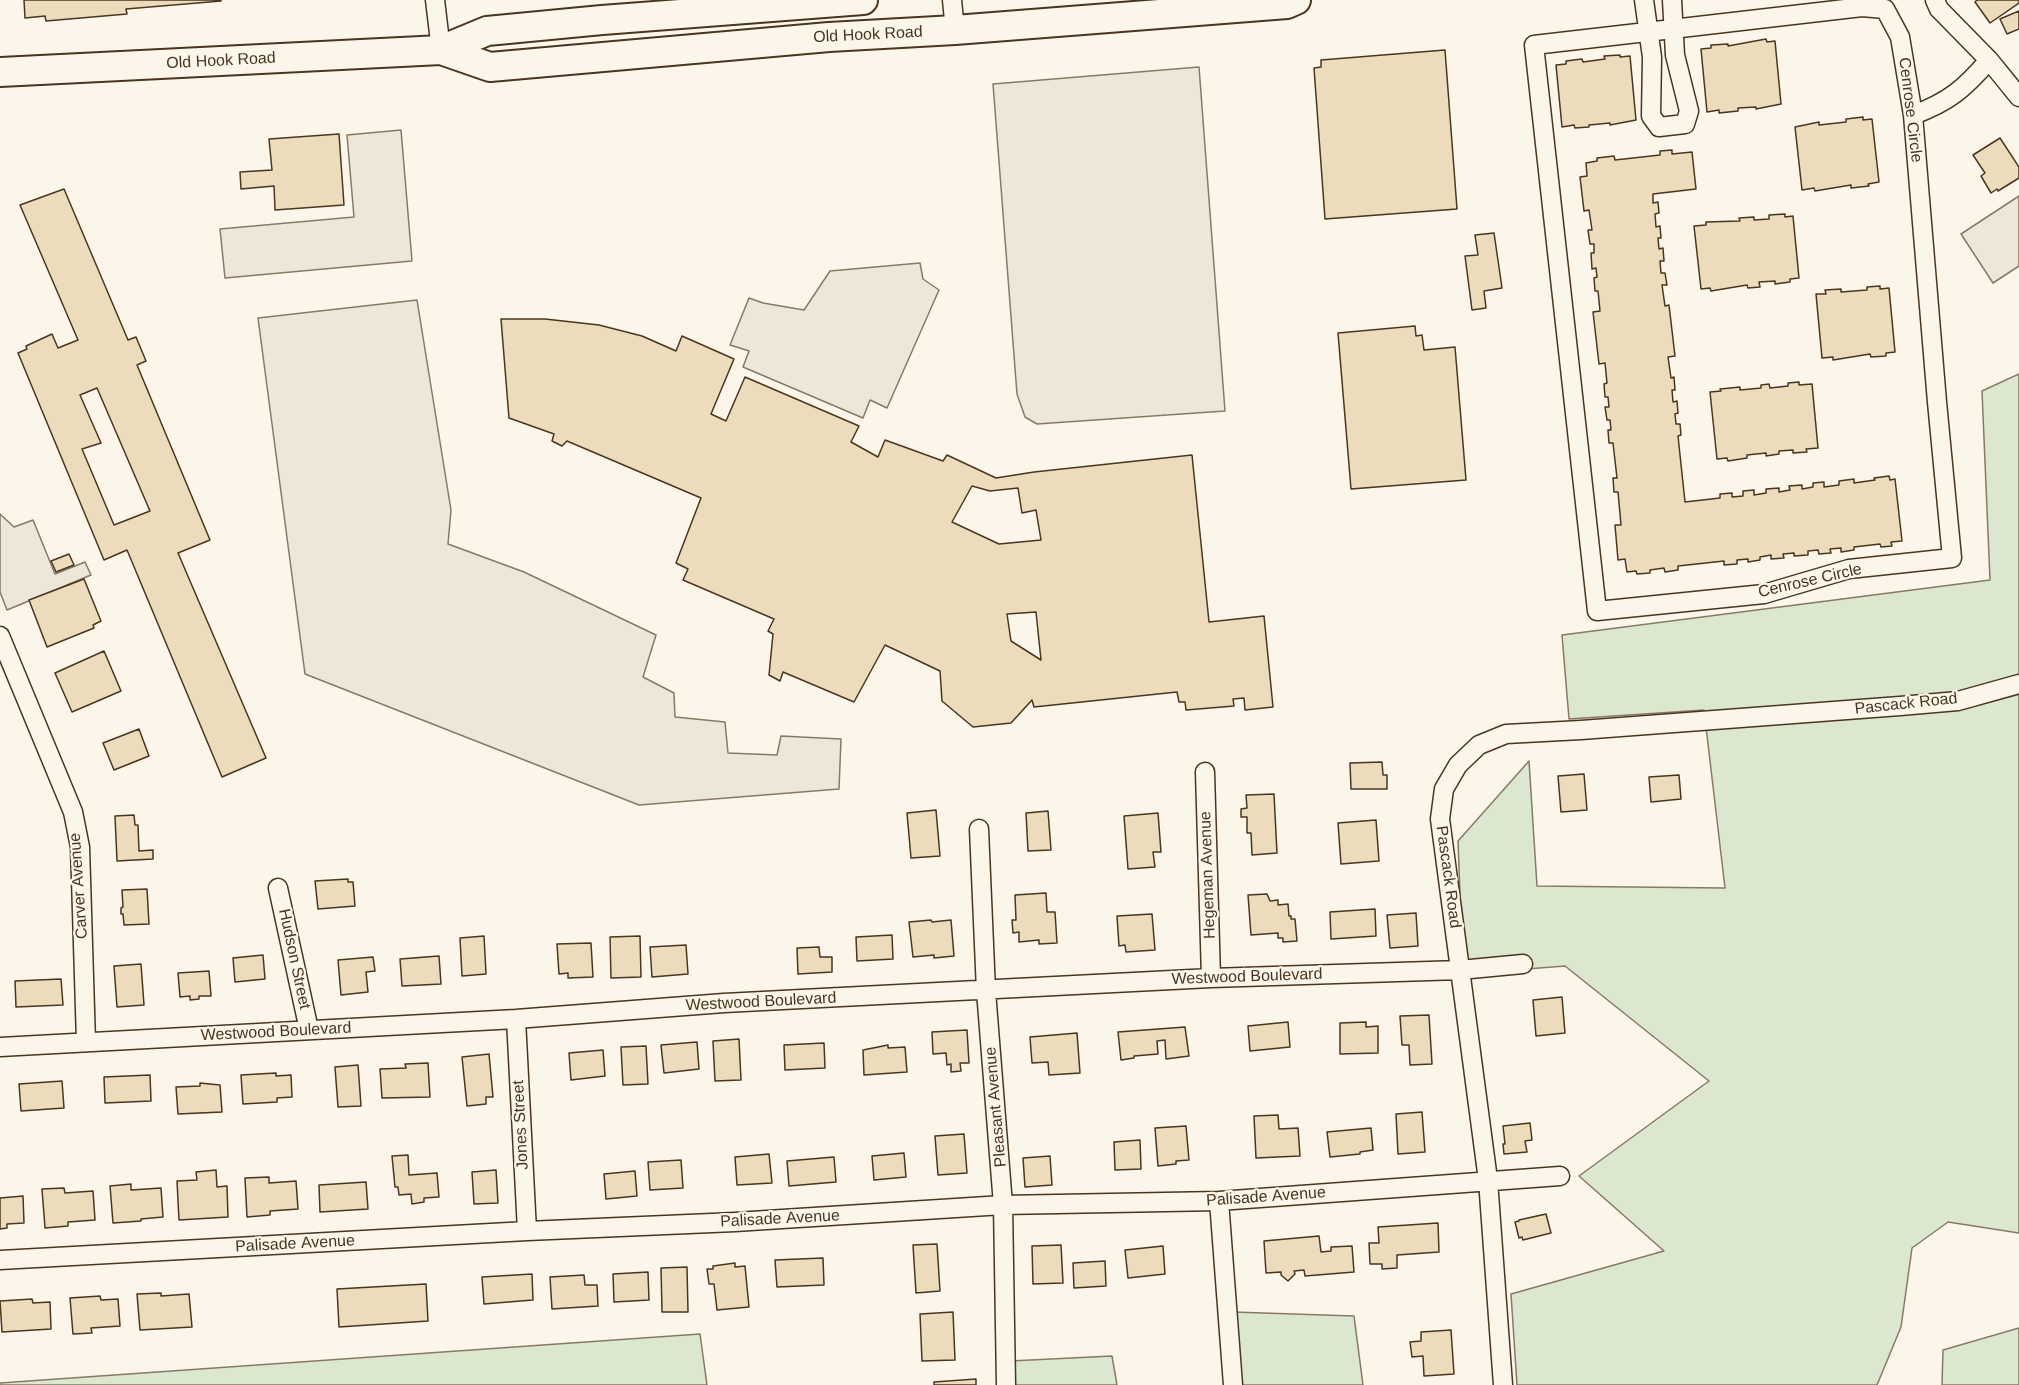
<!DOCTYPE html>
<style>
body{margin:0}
canvas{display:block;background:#fbf6e9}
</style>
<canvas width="2019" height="1385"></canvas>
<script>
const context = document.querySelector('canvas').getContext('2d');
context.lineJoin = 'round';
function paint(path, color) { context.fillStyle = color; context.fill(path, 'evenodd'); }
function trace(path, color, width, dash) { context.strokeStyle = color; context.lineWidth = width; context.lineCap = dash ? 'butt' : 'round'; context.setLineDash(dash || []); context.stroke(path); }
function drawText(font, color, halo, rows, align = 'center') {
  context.font = font + ' Arial,sans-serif'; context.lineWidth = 4.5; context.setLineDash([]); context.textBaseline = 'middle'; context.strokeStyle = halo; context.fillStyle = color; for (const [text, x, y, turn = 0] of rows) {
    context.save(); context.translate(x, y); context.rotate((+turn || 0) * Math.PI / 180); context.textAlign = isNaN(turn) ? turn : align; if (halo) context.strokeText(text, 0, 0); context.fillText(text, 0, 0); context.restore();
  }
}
const green = new Path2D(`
 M2019 374V1233L1948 1222 1912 1248 1901 1327 1877 1385H1517L1511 1294 1664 1251 1579 1176 1709 1081 1565 966 1463 974 1458 841 1529 761 1537 886 1725 888 1704 710 1569 719 1562 635 1990 580 1982 391Z
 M1233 1312 1354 1316 1363 1385H1239Z
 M2019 1328V1385H1942L1943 1350Z
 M700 1334 707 1385H0V1383Z
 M1112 1356 1117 1385H1010V1361Z`);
const parking = new Path2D(`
 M1199 67 1225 411 1037 424 1025 417 1017 394 993 84Z
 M401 130 412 261 225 278 220 229 354 217 347 135Z
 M2019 196V266L1993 283 1961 234Z
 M920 263 923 279 939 290 887 408 870 400 863 418 743 367 749 351 730 345 749 298 763 303 804 310 830 271Z
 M417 300 451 510 448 544 524 572 656 635 643 677 674 693 675 717 725 722 728 753 777 755 781 736 841 739 839 789 639 805 305 674 258 318Z
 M0 514 14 527 33 520 55 574 85 562 91 575 7 610 0 592Z`);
const building = new Path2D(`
 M24 0H221V1L126 9 127 14 46 21 45 16 25 18Z
 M1977 0H2019V3L1990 23 1975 2Z
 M2019 11V29L2007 34 2000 19Z
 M1766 39 1767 42 1775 41 1781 104 1756 109V107L1738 108V111L1719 113V110L1707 112 1701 49 1711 48V45L1728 44V46Z
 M1445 50 1457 209 1325 219 1314 68 1321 67V60Z
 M1620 55V57L1630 56 1636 120 1610 125V123L1589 125V127L1575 128 1574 125 1562 127 1556 65 1566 64V61L1582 59 1583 62 1605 59 1604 56Z
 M1863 117V120L1872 119 1879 182 1868 184 1869 186 1851 188V185L1815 191 1814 188 1802 190 1795 127 1819 122V125L1846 122V119Z
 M339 134 344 205 275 210 274 186 241 189 240 172 272 170 269 139Z
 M2000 138 2019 167V178L1998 191 1997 189 1991 193 1981 176 1985 173 1973 155Z
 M1672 150V154L1692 152 1696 189 1653 194V203L1658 202 1659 213 1655 214 1656 227 1660 226 1661 238H1658L1659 249 1663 248 1664 261H1660L1661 273H1665L1667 285H1662L1665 306 1669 305 1675 356 1668 357 1671 378 1674 377 1675 390H1672L1673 402 1677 401 1678 413 1675 414 1676 424H1680L1681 435 1678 436 1685 502 1720 498V494L1732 493V497L1743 496V491L1754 490V495L1766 493V489L1779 488V492L1790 490 1789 486 1802 485V489L1813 487V483L1824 482V487L1839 485V481L1854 479V483L1875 480 1874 478 1889 476 1890 480 1895 479 1902 541 1891 542 1892 546 1881 547 1880 544 1854 547V550L1841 552V548L1830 549 1831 553 1819 554 1818 550 1808 551V555L1794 556V553L1783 554 1784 558 1771 559V555L1760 557V560L1748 562V559L1737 560V564L1724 565V561L1678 566V570L1665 572 1664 568 1650 570V573L1637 574 1636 571 1627 572 1625 559 1618 560 1615 525H1621L1618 492H1614L1613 478H1617L1613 443H1609L1608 430H1611L1610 420H1607L1605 407H1609L1608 397H1605L1604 384 1607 383 1605 363 1599 364 1593 312 1600 311 1598 291H1595L1594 278 1597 277 1596 268 1592 269 1591 253H1594V244H1590L1588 230H1592L1589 210 1584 211 1580 177 1587 176 1586 163 1597 161V158L1614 156 1615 160 1660 155V151Z
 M64 189 128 340 136 337 146 361 137 365 210 540 178 553 266 758 222 777 127 550 104 560 18 353 27 349 26 346 52 334 58 348 78 340 20 205ZM97 388 150 511 114 525 82 449 101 443 80 395Z
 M1785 214V217L1793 216 1799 278 1790 279V282L1775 284V281L1759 282 1760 287 1748 288 1747 285 1711 291 1710 288 1701 289 1694 226 1706 225V222L1740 221 1739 218 1754 217V220L1769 219V215Z
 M1494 233 1502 288 1484 291 1486 308 1472 310 1465 256 1478 255 1475 235Z
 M1880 286V289L1889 288 1895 352 1886 353V356L1871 357 1870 354 1833 360V357L1822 358 1816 294H1826L1825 290 1841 289V292L1867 290V287Z
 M501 319H545L599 325 642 336 676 351 682 336 734 359 711 414 726 421 745 377 859 426 851 442 878 457 885 440 943 461 947 455 996 478 1034 472 1192 455 1209 622 1264 616 1273 707 1245 710 1244 698 1233 699 1234 706 1186 710 1185 702H1179L1177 692 1034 707 1032 700 1011 723 973 727 942 701 940 671 885 645 854 702 783 672 780 681 769 675 773 634 768 631 774 619 683 580 688 569 676 563 701 498 567 441 562 446 552 441 554 434 509 418ZM972 486 990 491 1018 488 1022 513 1036 510 1041 540 999 544 952 522ZM1036 612 1041 660 1011 641 1007 614Z
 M1415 326 1416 336 1422 335 1424 350 1455 347 1466 480 1351 489 1338 333Z
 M1799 382V385L1812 384 1818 448 1806 449 1807 452 1793 453V450L1779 451V454L1766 456V453L1747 455V458L1728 461 1727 458 1717 459 1710 392 1721 391 1720 389 1740 387V390L1761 388V385L1769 384 1770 388 1788 386V383Z
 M69 554 74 565 56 572 51 561Z
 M84 579 101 621 93 625 94 628 47 647 29 600Z
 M104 651 121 691 72 712 55 673Z
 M139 729 149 756 114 770 103 743Z
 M1382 762 1383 775H1387V789H1351L1350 763Z
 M1584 774 1587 810 1561 812 1558 776Z
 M1679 775 1681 799 1651 802 1649 777Z
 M1274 794 1277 853 1252 855 1251 833H1247V817H1241V809L1247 808 1246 795Z
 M936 810 940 856 911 858 907 813Z
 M1048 811 1051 850 1028 851 1026 813Z
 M1158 813 1161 852H1153L1155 867 1128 869 1124 816Z
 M134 815 135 825H138L139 851 153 850V859L117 861 115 816Z
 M1376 820 1379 861 1341 864 1338 823Z
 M348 879V882H353L355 906 318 909 315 881Z
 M147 889 149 924 124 925 123 914H121V908L123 907 122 890Z
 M1046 893 1047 912H1055L1057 943 1039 944V940L1019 942V932L1013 933 1012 920H1016L1015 895Z
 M1267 894 1270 901 1278 900V905L1288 904 1289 916H1291V919H1295L1297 941 1283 942V938H1278V933L1251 935 1248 895Z
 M1375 909 1376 936 1331 939 1330 912Z
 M1416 913 1418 946 1390 948 1387 915Z
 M1152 914 1155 950 1126 952 1125 945 1119 946 1117 916Z
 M931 920 932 922 951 920 954 956 934 958V955L913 957 909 922Z
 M892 935 893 959 857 961 856 937Z
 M484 936 486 974 462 976 460 938Z
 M640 936 641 977 611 978 610 937Z
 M591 943 593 977 568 978V973L559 974 557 944Z
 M686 945 688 974 652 977 650 947Z
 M819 947 820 957H832V972L798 974 797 948Z
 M263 955 265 979 235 982 233 958Z
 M439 956 441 984 402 986 400 959Z
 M373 957 375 971 366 972 368 992 341 995 338 960Z
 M141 964 144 1005 117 1007 114 966Z
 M209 971 211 996H199V999L190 1000V996L180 997 178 973Z
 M61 979 63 1005 16 1007 15 981Z
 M1562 997 1565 1033 1536 1036 1533 1000Z
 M1429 1015 1432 1064 1410 1065 1409 1045H1402L1400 1016Z
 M1288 1022 1290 1047 1250 1051 1248 1026Z
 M1366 1022V1027L1378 1026V1053L1340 1054V1023Z
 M1185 1027 1189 1056 1166 1059 1165 1040 1157 1041 1158 1054 1134 1056V1058L1121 1060 1118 1032Z
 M967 1030 969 1063H960L961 1071 951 1072V1064L947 1065 946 1053 933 1054 932 1032Z
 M1077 1033 1080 1073 1049 1075 1048 1062 1032 1063 1030 1037Z
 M739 1039 741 1080 715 1081 713 1041Z
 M697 1042 699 1069 664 1073 661 1045Z
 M824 1043 825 1068 785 1070 784 1045Z
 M888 1045V1048L905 1047 907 1072 864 1075 863 1050Z
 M646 1046 648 1084 623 1085 621 1047Z
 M603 1050 605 1076 571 1080 569 1053Z
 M489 1054 493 1097H486V1104L467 1106 462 1057Z
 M428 1063 430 1097 382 1098 380 1069 406 1068 405 1064Z
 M358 1065 361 1106 338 1107 335 1067Z
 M276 1073V1076L291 1075 292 1097 277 1098V1102L243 1104 241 1075Z
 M150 1075 151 1101 105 1103 104 1077Z
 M62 1081 64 1108 21 1111 19 1084Z
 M200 1083 220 1085 222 1112 178 1114 176 1087 200 1086Z
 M1422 1112 1425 1152 1398 1154 1396 1114Z
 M1278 1115 1279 1129 1298 1128 1300 1156 1256 1158 1254 1116Z
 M1530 1123 1532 1140 1525 1141 1527 1152 1504 1154 1503 1144H1505L1503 1126Z
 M1186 1126 1189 1160 1176 1161V1164L1158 1166 1155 1128Z
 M1371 1128 1373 1150 1360 1152V1154L1330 1157 1327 1132Z
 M964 1134 967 1173 938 1175 935 1136Z
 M1140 1140 1141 1169 1115 1170 1114 1142Z
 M904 1153 906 1177 874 1180 872 1156Z
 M769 1154 772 1183 737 1185 735 1157Z
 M408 1155 409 1175 437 1173 439 1197 424 1198V1202L412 1204 411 1194 399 1195 398 1187H395L392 1156Z
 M1050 1156 1052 1185 1025 1187 1023 1158Z
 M834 1157 836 1182 789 1186 787 1161Z
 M681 1160 683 1188 650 1190 648 1162Z
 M216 1170 217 1187 227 1186 228 1217 179 1220 177 1181 197 1180 196 1172Z
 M496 1170 498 1203 474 1204 472 1172Z
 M635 1171 637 1196 606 1199 604 1174Z
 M269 1177V1183L296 1181 298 1209 270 1211V1215L247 1217 245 1178Z
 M366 1182 368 1209 320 1212 319 1185Z
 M131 1184V1190L161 1188 163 1217 141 1219V1221L113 1223 110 1186Z
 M64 1188 65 1193 93 1191 95 1220 68 1222V1226L45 1228 42 1189Z
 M23 1196 24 1223 7 1224V1228L0 1229V1198Z
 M1546 1214 1551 1233 1523 1240 1522 1237 1519 1238 1515 1222 1519 1221V1220Z
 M1438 1223 1439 1252 1397 1255V1268L1382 1269V1264H1370L1369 1243H1379L1378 1227Z
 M1319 1236 1321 1252 1331 1251V1247L1352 1246 1354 1272 1305 1276 1304 1270 1294 1271 1295 1274 1288 1281 1281 1275V1272L1266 1273 1264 1241Z
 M937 1244 940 1291 916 1293 913 1245Z
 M1061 1245 1063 1283 1033 1284 1032 1246Z
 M1163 1246 1165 1274 1128 1278 1125 1250Z
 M823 1258 824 1285 777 1287 775 1260Z
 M1105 1261 1106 1286 1074 1288 1073 1263Z
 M735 1263V1267L745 1266 749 1307 717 1310 714 1284H709L707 1269H713V1266Z
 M687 1267 688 1312H662L661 1268Z
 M648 1272 649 1300 614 1302 613 1274Z
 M532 1274 533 1300 484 1304 482 1277Z
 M584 1275 585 1285H597L598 1306 552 1309 550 1277Z
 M426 1284 428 1321 339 1327 337 1289Z
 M161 1293V1296L189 1294 192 1327 140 1330 137 1294Z
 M100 1296 101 1300 118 1299 120 1326 91 1328 92 1333 73 1334 70 1298Z
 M32 1299 33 1303 50 1302 51 1329 2 1332 0 1301Z
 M953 1312 955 1360 922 1361 920 1314Z
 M1451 1330 1454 1374 1424 1376 1423 1356 1412 1357 1410 1342 1421 1341V1332Z
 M976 1379V1385H934V1382Z`);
const minor = new Path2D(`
 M435 0 441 50
 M952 0 955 30
 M1644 0 1652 57 1651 116 1659 127 1685 124 1689 111 1675 55 1672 0
 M1935 0 1939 9 1989 60 2019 97
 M1862 7 1885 9 1900 37 1913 115 1937 402 1952 558 1849 569 1764 594 1597 611 1534 45Z
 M1913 115C1949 102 1965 88 1989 60
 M0 636 73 812 80 847 86 1042
 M1205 772 1211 978
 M979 829 986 991 1003 1205 1006 1385
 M278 888 309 1030
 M516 1019 527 1231
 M0 1047 516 1019 724 1003 1211 978 1460 970 1523 964
 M1219 1201 1233 1385
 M0 1260 527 1231 735 1222 1003 1205 1219 1201 1560 1176
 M1503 1385 1488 1180 1440 819 1444 789 1458 765 1479 745 1506 734 1581 730 1900 706 1958 701 2019 684`);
const primary = new Path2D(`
 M441 50 490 67 829 37 955 30 1287 4 1296 0
 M0 72 441 50 487 31 602 20 863 0`);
const streetNames = [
 ["Old Hook Road",868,35,-3],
 ["Old Hook Road",221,61,-3],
 ["Cenrose Circle",1910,110,83],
 ["Cenrose Circle",1810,581,-13],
 ["Pascack Road",1906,704,-6],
 ["Hegeman Avenue",1208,875,-92],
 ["Pascack Road",1448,877,82],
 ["Carver Avenue",79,886,-94],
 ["Hudson Street",294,959,78],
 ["Westwood Boulevard",1247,977,-2],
 ["Westwood Boulevard",761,1002,-3],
 ["Westwood Boulevard",276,1032,-3],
 ["Pleasant Avenue",996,1107,-95],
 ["Jones Street",521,1125,-93],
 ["Palisade Avenue",1266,1197,-4],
 ["Palisade Avenue",780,1219,-3],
 ["Palisade Avenue",295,1244,-3]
];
paint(green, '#dce7d0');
trace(green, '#887966', 1.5);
paint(parking, '#ede7d9');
trace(parking, '#887966', 1.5);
paint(building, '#ecdcbc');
trace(building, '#4a3520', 1.5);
trace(minor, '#4a3520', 21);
trace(primary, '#4a3520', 32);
trace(minor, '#fbf6e9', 18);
trace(primary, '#fbf6e9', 28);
drawText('16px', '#4a3520', '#fbf6e9', streetNames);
</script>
